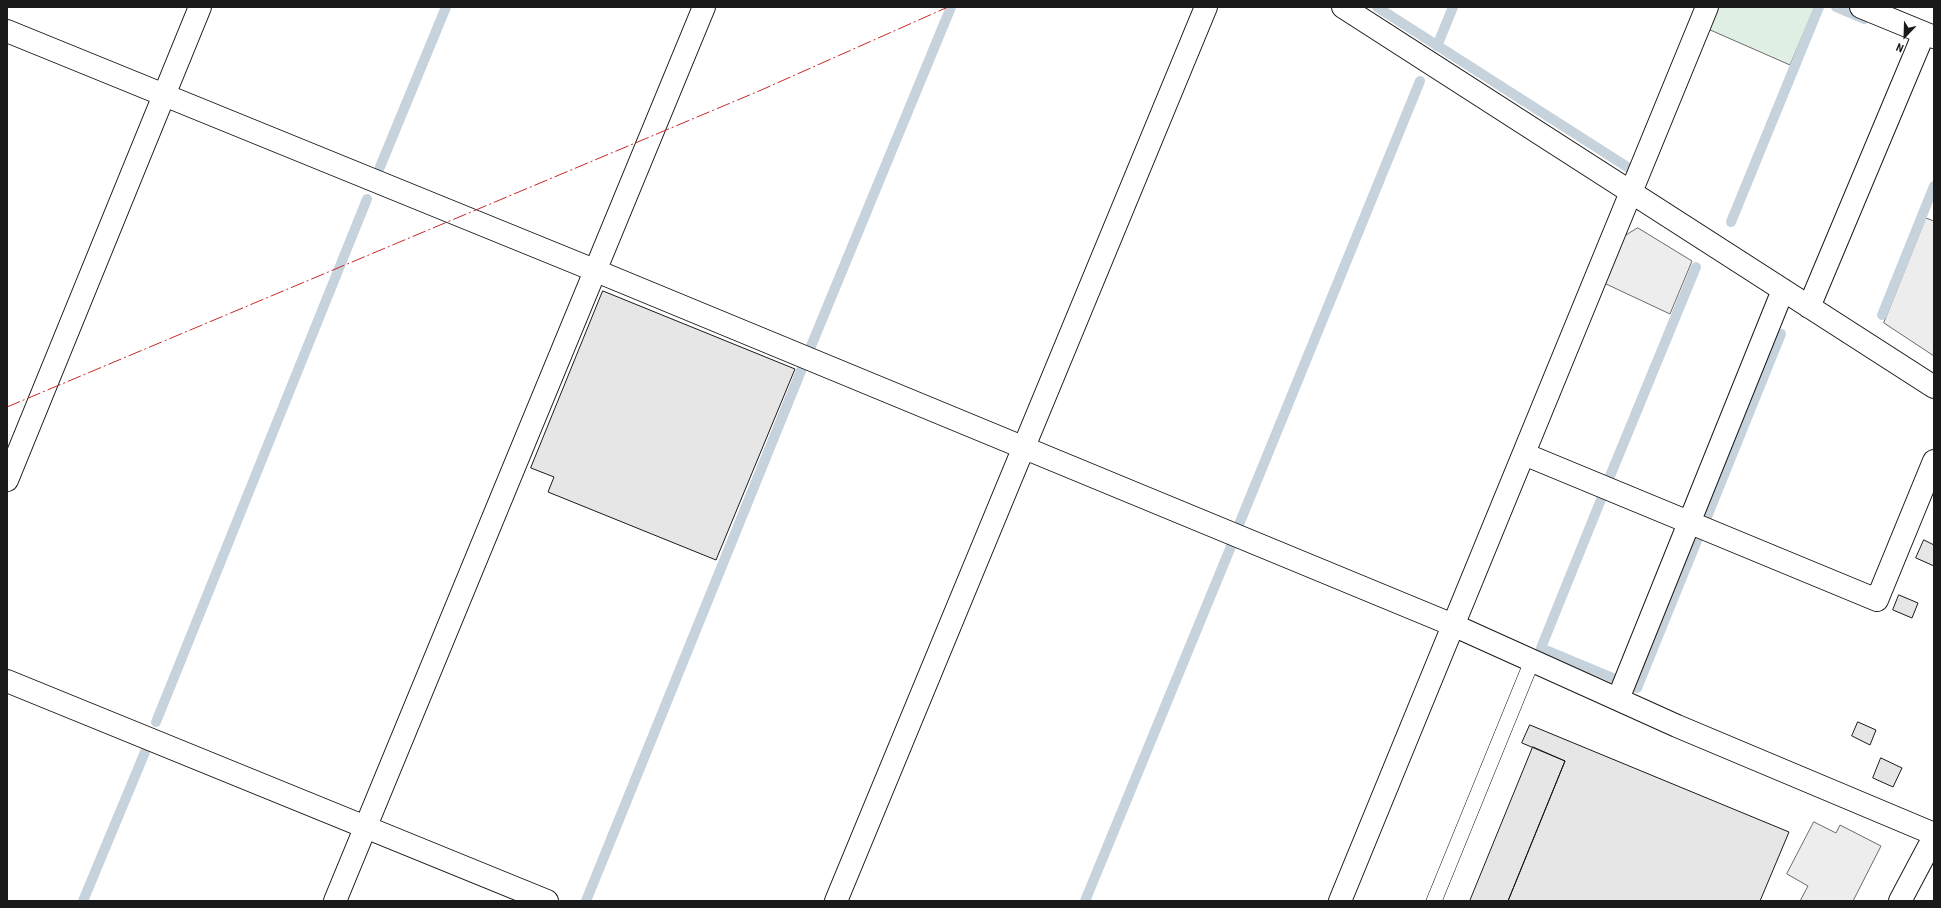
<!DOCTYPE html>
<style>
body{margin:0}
#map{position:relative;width:1941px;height:908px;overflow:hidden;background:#fff;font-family:"Roboto Condensed",sans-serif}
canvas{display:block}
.frame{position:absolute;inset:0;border:8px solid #1a1a1a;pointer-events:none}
.north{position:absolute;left:1885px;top:16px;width:40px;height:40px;-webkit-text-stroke:3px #fff;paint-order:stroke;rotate:203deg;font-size:11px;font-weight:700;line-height:16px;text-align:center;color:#1a1a1a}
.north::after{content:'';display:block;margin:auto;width:14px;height:18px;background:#1a1a1a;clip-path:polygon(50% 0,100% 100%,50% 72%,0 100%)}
</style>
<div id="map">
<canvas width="1941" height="908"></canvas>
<div class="frame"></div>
<div class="north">N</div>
</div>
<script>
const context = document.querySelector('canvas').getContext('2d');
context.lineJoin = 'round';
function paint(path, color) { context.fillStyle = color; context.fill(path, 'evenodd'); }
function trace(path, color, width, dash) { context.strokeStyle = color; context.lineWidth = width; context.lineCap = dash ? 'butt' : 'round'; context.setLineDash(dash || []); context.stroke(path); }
const green = new Path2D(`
 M1717 7H1815L1790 65 1708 29Z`);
const parking = new Path2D(`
 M1926 218 1934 221V356L1884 323Z
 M1638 228 1692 261 1670 314 1604 283 1623 237Z
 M1814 822 1836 833 1840 825 1881 846 1853 901H1800L1808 886 1787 874Z`);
const stream = new Path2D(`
 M1377 7 1632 170
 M1836 7 1864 19
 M1437 46 1453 7
 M380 167 446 7
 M1731 222 1819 7
 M1882 315 1934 186
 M809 351 951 7
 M1608 481 1696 267
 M1602 497 1541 648 1613 678
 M1705 522 1781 334
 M1238 527 1420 81
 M1637 688 1700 533
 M156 722 367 199
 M83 901 145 752
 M586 901 803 366
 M1085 901 1232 544`);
const building = new Path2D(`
 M603 291 795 369 716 560 548 492 554 477 531 468Z
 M1924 540 1934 545V566L1916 558Z
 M1899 595 1918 603 1912 618 1893 610Z
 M1858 722 1876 730 1870 745 1852 736Z
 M1530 725 1789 832 1760 901H1508L1565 761 1522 743Z
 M1533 747 1565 761 1508 901H1470Z
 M1881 758 1902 768 1893 787 1873 778Z`);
const lane = new Path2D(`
 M1434 901 1532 661`);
const street = new Path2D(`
 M1343 7 1934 387
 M1861 7 1934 37
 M7 31 594 270 1453 625 1677 726 1934 834
 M1809 307 1924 33
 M1524 454 1877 600 1934 461
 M7 480 200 7
 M7 681 547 901
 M1618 699 1783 290
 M335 901 704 7
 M836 901 1206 7
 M1340 901 1707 7`);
const primary = new Path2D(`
 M1900 901 1934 837`);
const power = new Path2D(`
 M7 407 759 91 948 7`);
paint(green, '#e0efe3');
trace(green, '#6a6a6a', 1);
paint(parking, '#ededed');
trace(parking, '#6a6a6a', 1);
trace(stream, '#c6d2dc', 10);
paint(building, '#e6e6e6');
trace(building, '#1a1a1a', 1);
trace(lane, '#1a1a1a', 16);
trace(street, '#1a1a1a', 24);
trace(primary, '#1a1a1a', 24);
trace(lane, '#fff', 15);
trace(street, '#fff', 22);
trace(primary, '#fff', 22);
trace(power, '#c62828', 1, [14, 3, 2, 3]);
</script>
